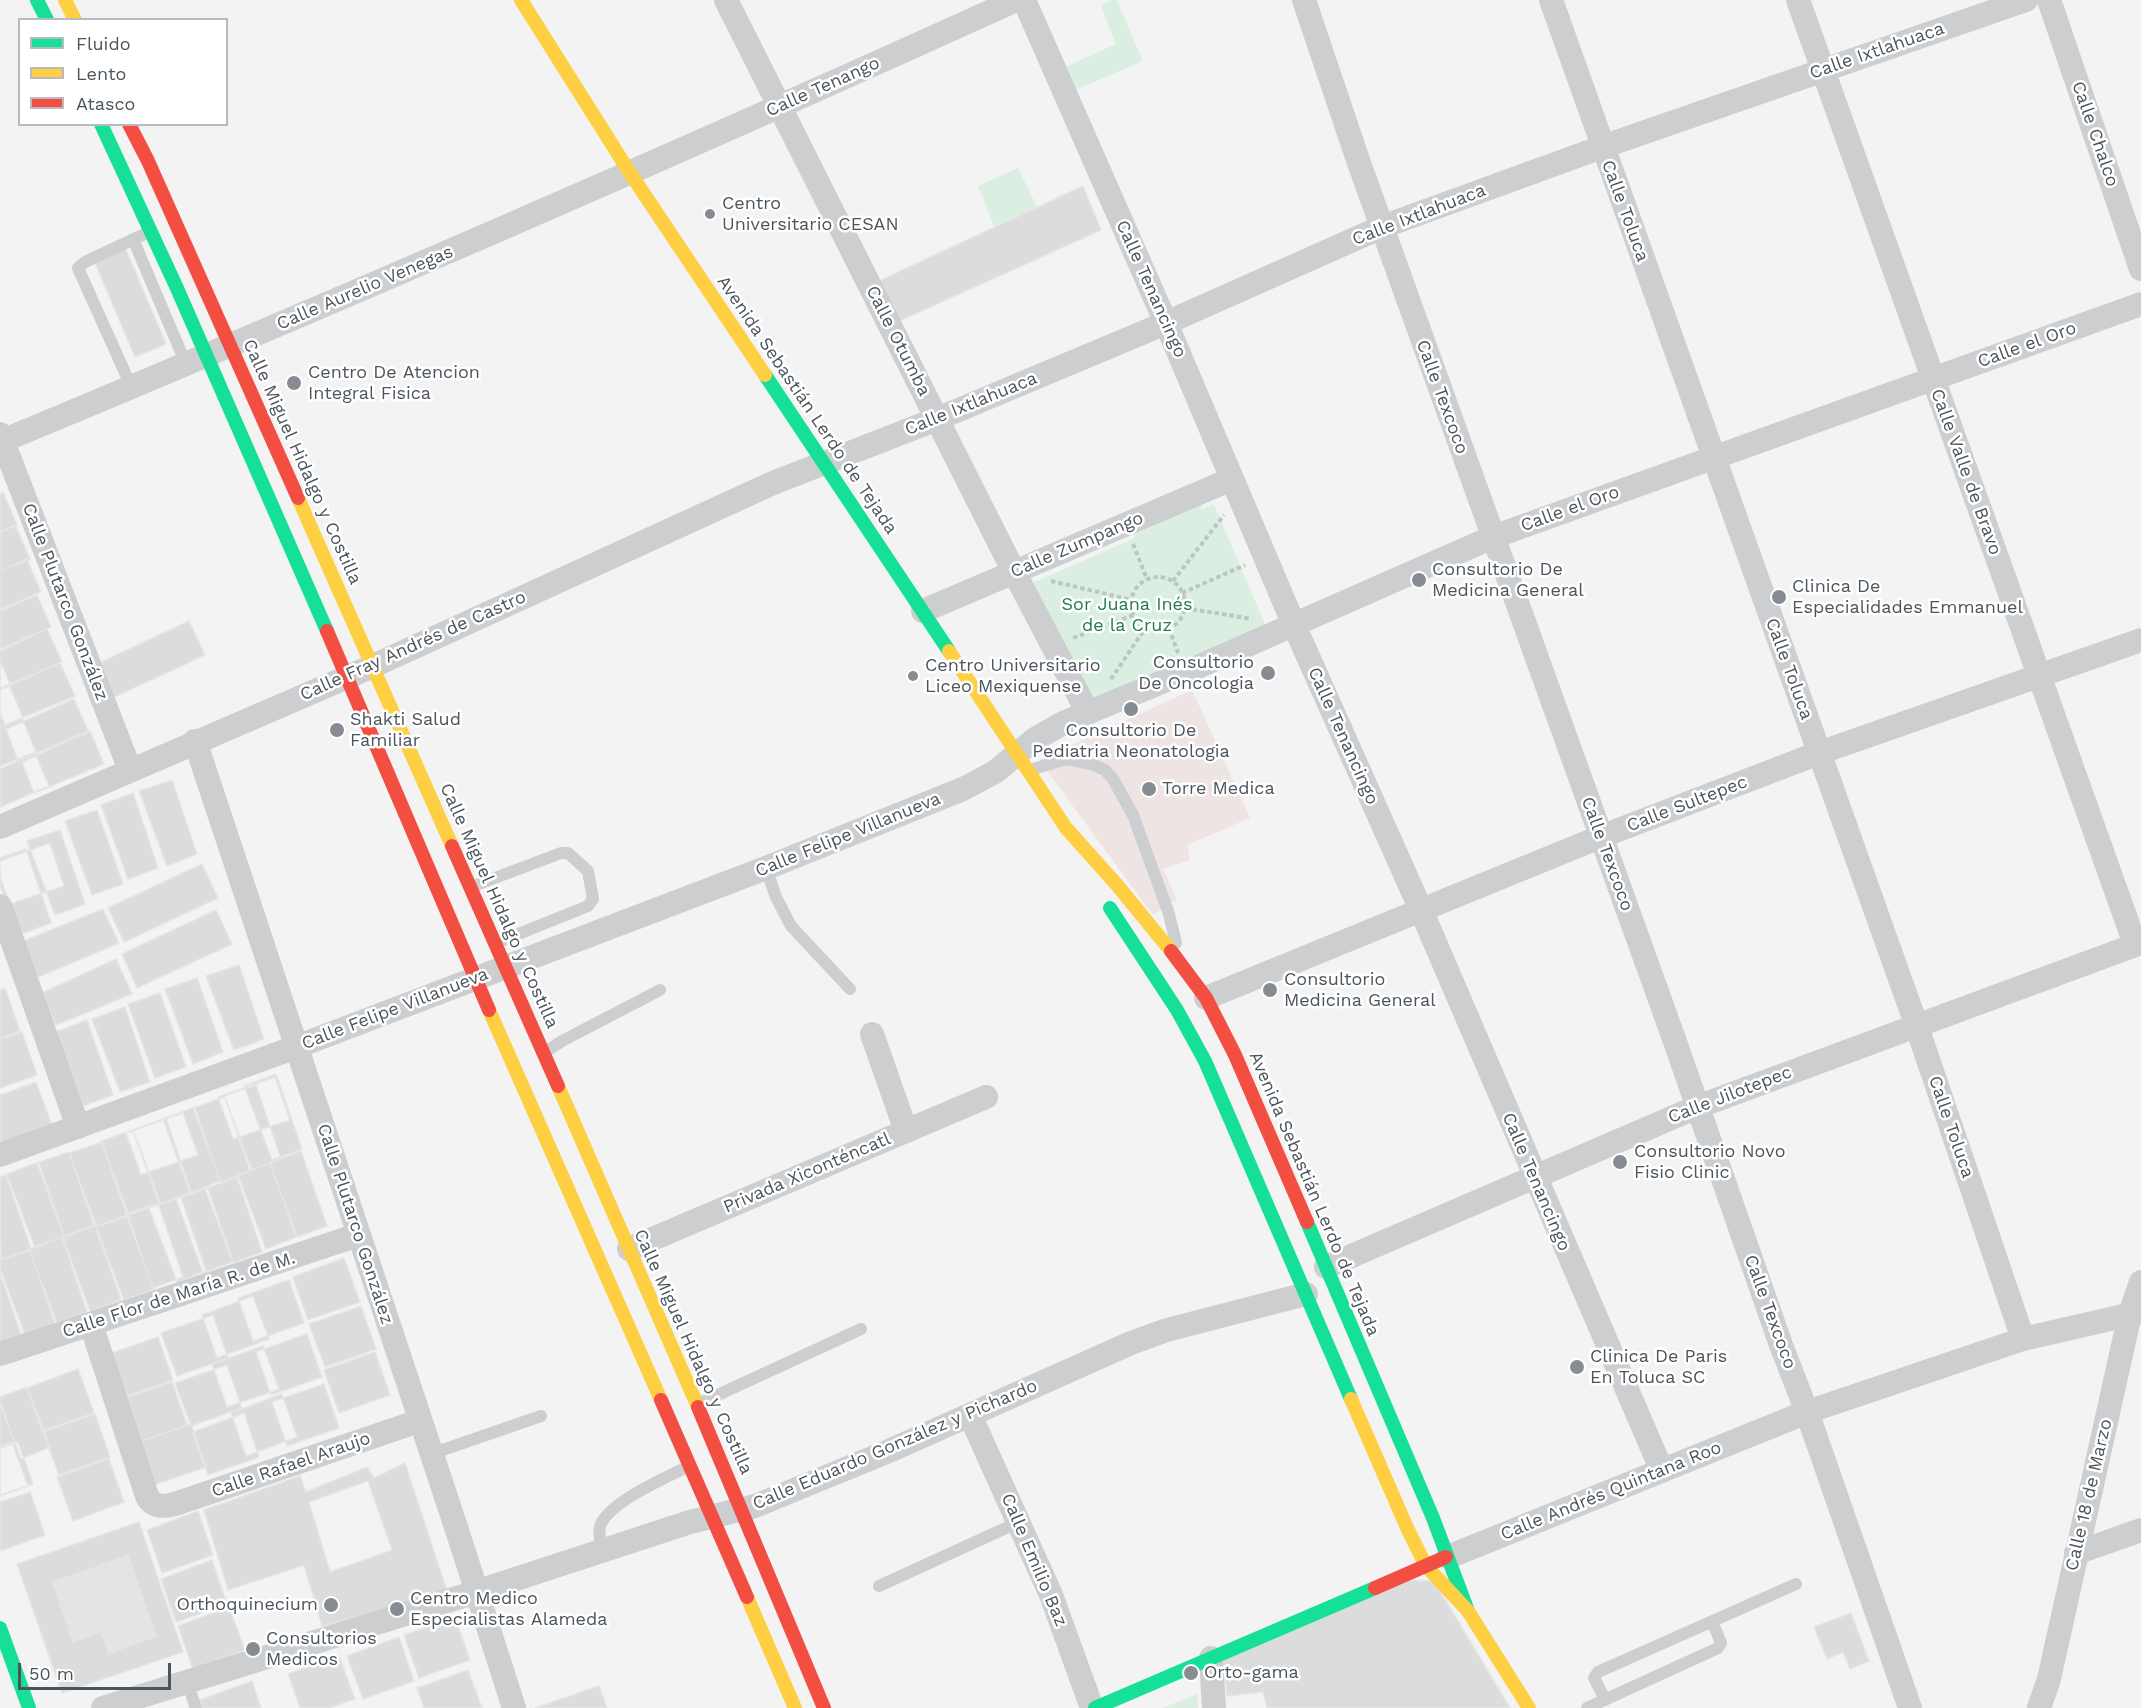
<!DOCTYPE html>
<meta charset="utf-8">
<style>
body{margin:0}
#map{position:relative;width:2141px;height:1708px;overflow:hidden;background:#f3f3f3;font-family:"Work Sans",sans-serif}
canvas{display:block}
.legend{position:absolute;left:18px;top:18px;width:210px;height:108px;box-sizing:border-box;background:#fff;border:2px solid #b7bbbf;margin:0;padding:8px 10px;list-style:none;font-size:18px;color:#4b555e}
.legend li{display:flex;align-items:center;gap:12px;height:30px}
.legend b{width:30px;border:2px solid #b7bbbf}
.scale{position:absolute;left:18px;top:1663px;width:153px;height:27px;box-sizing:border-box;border:3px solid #4b555e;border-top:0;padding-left:8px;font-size:18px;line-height:21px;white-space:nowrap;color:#4b555e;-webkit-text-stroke:4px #fff;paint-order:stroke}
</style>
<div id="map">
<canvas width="2141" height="1708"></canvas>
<ul class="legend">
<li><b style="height:8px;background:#16e098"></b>Fluido</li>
<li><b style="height:8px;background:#ffcf43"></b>Lento</li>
<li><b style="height:8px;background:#f24e42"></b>Atasco</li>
</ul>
<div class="scale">50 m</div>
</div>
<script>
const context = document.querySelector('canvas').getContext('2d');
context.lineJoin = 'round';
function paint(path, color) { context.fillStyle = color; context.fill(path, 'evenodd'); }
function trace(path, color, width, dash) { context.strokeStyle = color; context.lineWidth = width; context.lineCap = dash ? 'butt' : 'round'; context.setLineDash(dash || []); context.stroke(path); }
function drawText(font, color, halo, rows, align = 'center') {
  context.font = font + ' "Work Sans",sans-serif'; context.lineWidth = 5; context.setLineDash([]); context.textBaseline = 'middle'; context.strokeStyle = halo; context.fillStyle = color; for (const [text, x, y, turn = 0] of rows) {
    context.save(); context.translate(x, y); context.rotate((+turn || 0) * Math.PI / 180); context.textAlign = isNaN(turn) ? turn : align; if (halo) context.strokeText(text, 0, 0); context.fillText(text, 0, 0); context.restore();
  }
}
const education = new Path2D(`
 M139 1522 183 1652 62 1693 17 1564Z`);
const medical = new Path2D(`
 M1192 690 1250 818 1187 845 1190 860 1163 869 1177 900 1153 915 1039 760Z`);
const green = new Path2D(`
 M1110 0H1117L1143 61 1076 90 1067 66 1116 44 1101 6Z
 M1018 168 1038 209 994 226 978 186Z
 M1204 502 1200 510 1214 504 1266 627 1090 706 1028 585 1135 538 1134 535Z
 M1197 1694 1198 1708H1162Z`);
const building = new Path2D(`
 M1083 186 1101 230 897 322 879 281Z
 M124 245 166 344 135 357 93 258Z
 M3 492 17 525 0 532V494Z
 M15 525 30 559 0 571V533Z
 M27 559 41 592 0 609V571Z
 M37 595 51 627 0 649V611Z
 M189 621 205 655 110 699 95 665Z
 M47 629 62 662 0 688V651Z
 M0 660 10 684 0 688Z
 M60 663 75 696 5 725 0 713V690Z
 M9 685 23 718 0 728V689Z
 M74 699 88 731 18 761 6 729Z
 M22 718 36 752 0 766V728Z
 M90 731 104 764 34 793 22 762Z
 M35 753 49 786 0 807V769Z
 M172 780 197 854 167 866 139 791Z
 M133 793 158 868 128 879 101 805Z
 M97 810 123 884 92 895 65 821Z
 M60 830 85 904 55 915 27 841Z
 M50 843 64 886 7 905 0 885V861Z
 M26 849 51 923 21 934 0 877V858Z
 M202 864 218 898 124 942 108 908Z
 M103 909 119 943 36 978 21 942Z
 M216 910 232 944 137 988 122 954Z
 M116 959 132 994 56 1025 42 993Z
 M239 965 264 1039 234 1050 206 976Z
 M197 978 223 1052 193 1064 165 989Z
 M5 988 20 1031 0 1038V990Z
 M160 993 186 1067 155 1078 128 1004Z
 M125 1007 150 1082 120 1092 92 1019Z
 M87 1020 113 1095 83 1106 56 1032Z
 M22 1032 37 1075 0 1088V1039Z
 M276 1074 302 1149 272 1160 244 1086Z
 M275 1077 290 1120 233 1139 218 1097Z
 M36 1082 52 1125 0 1144V1095Z
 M256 1085 281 1159 252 1170 224 1096Z
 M225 1097 250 1171 221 1182 193 1108Z
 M195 1107 220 1181 190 1193 163 1119Z
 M183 1113 198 1155 141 1175 126 1133Z
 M166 1118 191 1192 161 1204 133 1130Z
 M133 1130 159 1204 129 1215 101 1141Z
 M102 1142 127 1216 97 1227 69 1153Z
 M301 1151 327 1226 297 1237 270 1163Z
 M69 1152 94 1226 64 1237 37 1163Z
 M39 1162 64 1236 35 1248 7 1174Z
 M270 1163 296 1237 266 1249 238 1175Z
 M6 1175 31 1249 1 1260 0 1177Z
 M237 1177 262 1252 233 1263 205 1189Z
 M208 1188 233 1262 203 1273 176 1199Z
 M181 1197 206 1271 177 1282 149 1208Z
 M158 1203 183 1277 153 1288 126 1214Z
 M128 1215 153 1289 124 1300 96 1226Z
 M95 1225 121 1300 90 1311 63 1237Z
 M62 1237 87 1312 57 1323 29 1249Z
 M30 1250 55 1324 25 1335 0 1268V1260Z
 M344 1258 360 1302 308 1320 293 1277Z
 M0 1273 22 1338 0 1346Z
 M289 1280 304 1323 253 1341 238 1298Z
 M253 1296 269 1339 217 1358 202 1315Z
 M361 1306 376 1349 325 1367 309 1324Z
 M213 1315 228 1358 177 1376 161 1333Z
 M307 1334 322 1377 271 1395 256 1352Z
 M158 1337 173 1380 122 1398 106 1355Z
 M263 1346 279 1389 227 1407 212 1364Z
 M375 1352 390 1395 339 1413 324 1370Z
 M227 1365 242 1408 191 1426 175 1383Z
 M78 1369 94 1413 42 1431 27 1388Z
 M172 1382 187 1425 136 1443 120 1400Z
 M324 1384 339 1428 287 1446 272 1402Z
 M27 1387 50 1447 21 1459 0 1403V1397Z
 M282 1394 297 1437 246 1456 231 1413Z
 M0 1401 14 1441 0 1446Z
 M244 1413 259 1457 208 1475 193 1432Z
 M95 1414 110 1457 59 1475 43 1432Z
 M191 1424 206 1467 154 1485 139 1442Z
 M12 1442 28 1486 0 1495V1447Z
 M18 1442 33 1484 0 1496V1448Z
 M109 1459 124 1502 73 1521 57 1477Z
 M405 1463 447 1591 322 1626 304 1565 228 1590 204 1510 300 1476 306 1492 367 1467 374 1478Z
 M368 1481 392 1550 330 1572 309 1502Z
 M30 1492 45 1535 0 1551V1502Z
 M198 1511 213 1555 162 1573 147 1530Z
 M139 1522 183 1652 62 1693 17 1564ZM128 1556 156 1636 109 1653 101 1632 73 1642 53 1582Z
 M212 1560 227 1604 176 1622 161 1579Z
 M1406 1580 1434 1581 1510 1708H1267L1263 1692 1227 1696 1223 1659Z
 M229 1607 245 1650 193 1669 178 1626Z
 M1851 1613 1869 1661 1850 1669 1843 1652 1827 1659 1814 1627Z
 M455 1617 470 1660 419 1678 404 1635Z
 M399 1637 414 1681 363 1699 347 1656Z
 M339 1656 355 1699 329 1708H300L288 1674Z
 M468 1670 482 1708H424L417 1688Z
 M252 1681 261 1708H203L200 1700Z
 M599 1686 607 1708H535Z`);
const path = new Path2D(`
 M1133 544 1147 579
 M1131 604a27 27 0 1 1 54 0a27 27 0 1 1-54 0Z
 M1051 581 1132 600
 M1173 581 1224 515
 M1182 593 1245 565
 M1185 608 1252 619
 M1169 628 1178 653
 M1073 638 1134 615
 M1111 679 1146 627`);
const lane = new Path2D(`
 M133 239 186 364
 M131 386 78 268 85 262 151 231
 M1030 770 1066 759 1094 765 1105 770 1113 779 1133 815 1169 914 1176 943
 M766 868 776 897 791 926 850 989
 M471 887 561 853H568L588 871 593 899 588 906 496 943
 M545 1052 562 1041 660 990
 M698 1404 861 1329
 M431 1454 541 1416
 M602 1551C601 1544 598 1534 600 1527 606 1503 667 1477 689 1466
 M879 1586 1019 1522
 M187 1682 196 1708
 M1605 1699 1594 1678 1598 1672 1796 1584
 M1587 1708 1718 1648 1721 1643 1712 1621`);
const street = new Path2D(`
 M726 0 1014 572 1088 713
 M1024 0 1166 323 1294 625 1421 910 1662 1471
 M1304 0 1359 163 1673 1036 1781 1345 1807 1412 1910 1708
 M1551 0 1916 1024 2023 1339
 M1798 0 2135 944
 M2049 0 2141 269
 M0 434 130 770
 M0 442C341 300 679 153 1016 0
 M923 611 1232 479
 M195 741 456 1527 514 1708
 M0 827 373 666 773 483 937 419 1166 323 1382 227 1602 147 2026 0
 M0 906 78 1127
 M1206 998 1600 837 1819 753 2141 640
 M872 1034 906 1131
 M0 1155 296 1047 766 868 963 789 995 772 1035 739 1065 722 1184 673 1493 537 2141 304
 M629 1249 986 1097
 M1326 1267 1697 1107 2141 943
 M91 1324 147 1496C154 1509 166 1507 178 1503L419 1421
 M0 1354 358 1235
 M970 1415 1051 1595 1092 1708
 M2076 1553 2141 1530
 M1448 1557 1807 1412 2023 1339 2141 1312
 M1211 1658 1214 1708
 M103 1708 476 1592 690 1522 755 1506 889 1451 1131 1343 1167 1330 1306 1294
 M2039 1708 2049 1679 2130 1314 2141 1282`);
const fast = new Path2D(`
 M37 0 47 20
 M101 124 176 286 327 631
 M765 375 949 651
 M1110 908 1177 1010 1205 1061 1351 1399
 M1307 1222 1433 1518 1468 1611
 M0 1628 29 1708
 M1095 1708 1375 1588`);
const slow = new Path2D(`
 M65 0 75 20
 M521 0 630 173 765 375
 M298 498 452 846
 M949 651 1066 828 1117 885 1171 951
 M489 1010 661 1400
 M558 1086 698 1407
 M1351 1399 1408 1530 1426 1566 1468 1611 1529 1708
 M747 1597 795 1708`);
const jam = new Path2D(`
 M129 124 148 161 298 498
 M327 631 489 1010
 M452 846 558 1086
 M1171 951 1206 998 1235 1055 1307 1222
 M661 1400 747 1597
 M698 1407 824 1708
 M1375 1588 1446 1557`);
const markers = [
 [710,214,6,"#868c92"],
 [294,383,8,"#868c92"],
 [1419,580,8,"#868c92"],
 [1779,597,8,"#868c92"],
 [1268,673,8,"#868c92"],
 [913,676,6,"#868c92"],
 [1131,709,8,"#868c92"],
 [337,730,8,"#868c92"],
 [1149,789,8,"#868c92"],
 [1270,990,8,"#868c92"],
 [1620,1162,8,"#868c92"],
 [1577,1367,8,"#868c92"],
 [331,1605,8,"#868c92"],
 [397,1609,8,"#868c92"],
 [253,1649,8,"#868c92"],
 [1191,1673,8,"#868c92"]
];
const streetNames = [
 ["Calle Ixtlahuaca",1877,51,-19],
 ["Calle Tenango",823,87,-24],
 ["Calle Chalco",2095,134,71],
 ["Calle Toluca",1625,211,70],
 ["Calle Ixtlahuaca",1419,215,-21],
 ["Calle Aurelio Venegas",365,288,-23],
 ["Calle Tenancingo",1151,289,66],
 ["Calle Otumba",898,341,63],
 ["Calle el Oro",2027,345,-20],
 ["Calle Texcoco",1442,397,70],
 ["Calle Ixtlahuaca",971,404,-22],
 ["Avenida Sebastián Lerdo de Tejada",807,405,56],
 ["Calle Miguel Hidalgo y Costilla",302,462,66],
 ["Calle Valle de Bravo",1966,472,70],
 ["Calle el Oro",1570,509,-20],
 ["Calle Zumpango",1077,545,-23],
 ["Calle Plutarco González",65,602,69],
 ["Calle Fray Andrés de Castro",413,646,-24],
 ["Calle Toluca",1789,669,70],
 ["Calle Tenancingo",1343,736,66],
 ["Calle Sultepec",1687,804,-21],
 ["Calle Felipe Villanueva",848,835,-22],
 ["Calle Texcoco",1607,854,70],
 ["Calle Miguel Hidalgo y Costilla",499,906,66],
 ["Calle Felipe Villanueva",395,1009,-21],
 ["Calle Jilotepec",1730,1095,-21],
 ["Calle Toluca",1951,1127,71],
 ["Privada Xiconténcatl",807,1173,-23],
 ["Calle Tenancingo",1536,1182,67],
 ["Avenida Sebastián Lerdo de Tejada",1314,1194,67],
 ["Calle Plutarco González",355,1224,72],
 ["Calle Flor de María R. de M.",179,1295,-18],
 ["Calle Texcoco",1770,1312,70],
 ["Calle Miguel Hidalgo y Costilla",693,1352,66],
 ["Calle Eduardo González y Pichardo",895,1445,-23],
 ["Calle Rafael Araujo",291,1465,-19],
 ["Calle Andrés Quintana Roo",1611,1491,-22],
 ["Calle 18 de Marzo",2089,1495,-77],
 ["Calle Emilio Baz",1034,1560,67]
];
const poiNames = [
 ["Centro",722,204],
 ["Universitario CESAN",722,225],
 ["Centro De Atencion",308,373],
 ["Integral Fisica",308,394],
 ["Consultorio De",1432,570],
 ["Medicina General",1432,591],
 ["Clinica De",1792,587],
 ["Especialidades Emmanuel",1792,608],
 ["Consultorio",1254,663,"right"],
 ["De Oncologia",1254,684,"right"],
 ["Centro Universitario",925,666],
 ["Liceo Mexiquense",925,687],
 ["Shakti Salud",350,720],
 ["Familiar",350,741],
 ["Consultorio De",1131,731,"center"],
 ["Pediatria Neonatologia",1131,752,"center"],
 ["Torre Medica",1162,789],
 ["Consultorio",1284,980],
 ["Medicina General",1284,1001],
 ["Consultorio Novo",1634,1152],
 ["Fisio Clinic",1634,1173],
 ["Clinica De Paris",1590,1357],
 ["En Toluca SC",1590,1378],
 ["Centro Medico",410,1599],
 ["Especialistas Alameda",410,1620],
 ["Orthoquinecium",318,1605,"right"],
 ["Consultorios",266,1639],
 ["Medicos",266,1660],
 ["Orto-gama",1204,1673]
];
const parkNames = [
 ["Sor Juana Inés",1127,605],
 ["de la Cruz",1127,626]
];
paint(education, '#e5e4e4');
paint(medical, '#ede4e3');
paint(green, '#daefe2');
paint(building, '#dcdcdd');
trace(building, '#e4e5e5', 1.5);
trace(path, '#bcc6c3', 4, [4.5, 3]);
trace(lane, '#cdced0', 12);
trace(street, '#cdced0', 24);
trace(fast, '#16e098', 14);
trace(slow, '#ffcf43', 14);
trace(jam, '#f24e42', 14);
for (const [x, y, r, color] of markers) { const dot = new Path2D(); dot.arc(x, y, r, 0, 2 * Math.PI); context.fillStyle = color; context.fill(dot); trace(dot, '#fff', 2); }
drawText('18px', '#4b555e', '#fff', streetNames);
drawText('18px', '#4b555e', '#fff', poiNames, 'left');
drawText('18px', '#207b4c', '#fff', parkNames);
</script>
